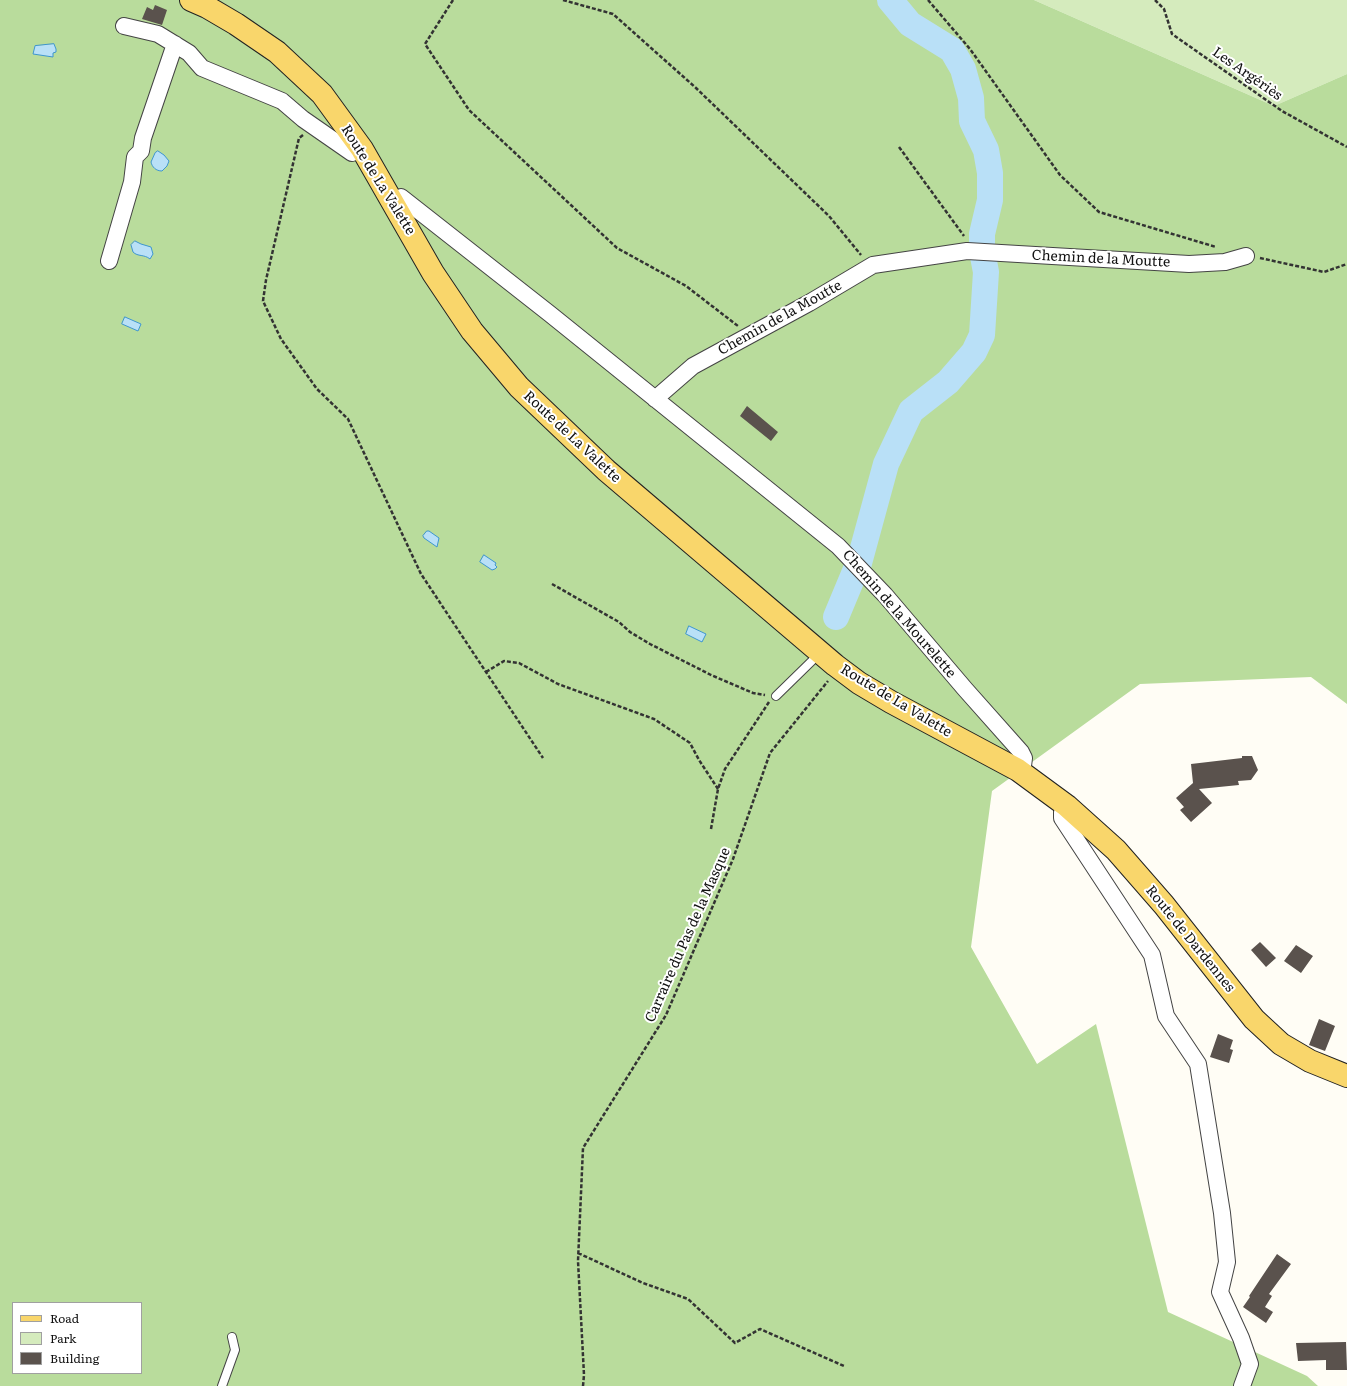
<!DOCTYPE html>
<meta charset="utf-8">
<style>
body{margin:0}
#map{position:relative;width:1347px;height:1386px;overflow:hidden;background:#fffdf5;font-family:Literata,serif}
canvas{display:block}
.legend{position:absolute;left:12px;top:1302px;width:130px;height:72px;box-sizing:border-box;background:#fff;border:1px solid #a0a0a0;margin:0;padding:5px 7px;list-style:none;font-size:12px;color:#111}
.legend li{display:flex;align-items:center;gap:8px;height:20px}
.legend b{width:20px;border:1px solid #a0a0a0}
</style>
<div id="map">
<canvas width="1347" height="1386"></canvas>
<ul class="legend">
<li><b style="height:5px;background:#f9d66b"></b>Road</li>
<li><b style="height:11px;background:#d5ebbd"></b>Park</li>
<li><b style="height:11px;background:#5a524d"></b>Building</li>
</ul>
</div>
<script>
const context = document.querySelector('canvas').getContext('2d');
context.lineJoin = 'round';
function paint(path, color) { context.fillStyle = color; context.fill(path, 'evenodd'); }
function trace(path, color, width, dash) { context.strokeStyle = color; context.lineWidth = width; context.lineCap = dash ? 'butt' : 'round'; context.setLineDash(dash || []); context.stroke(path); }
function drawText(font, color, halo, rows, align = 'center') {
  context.font = font + ' Literata,serif'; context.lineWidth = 4; context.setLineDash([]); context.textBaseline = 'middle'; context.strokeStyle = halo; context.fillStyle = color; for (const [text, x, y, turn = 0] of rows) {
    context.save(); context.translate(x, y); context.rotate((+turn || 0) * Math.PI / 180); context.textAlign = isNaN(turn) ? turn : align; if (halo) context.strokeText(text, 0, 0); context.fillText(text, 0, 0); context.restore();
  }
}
const green = new Path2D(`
 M1034 0H1347V74L1274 106Z`);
const forest = new Path2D(`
 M0 0H1034L1274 106 1347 74V704L1311 677 1140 684 992 791 971 947 1037 1064 1096 1024 1168 1312 1307 1376 1318 1386H0ZM13 1303H141V1373H13Z`);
const water = new Path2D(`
 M54 44 56 49V52L53 53V57L33 54 35 46Z
 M158 151 164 155 169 161 167 166 162 171C156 171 152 167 151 162L155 153Z
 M135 241 141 244 151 247 153 254 150 259C144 254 138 257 133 252L131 245Z
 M125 317 141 324 138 331 122 324Z
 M427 531H429L439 538 437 547 424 538 423 536Z
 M484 555 496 563 495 565 497 567 495 569 492 570 480 562Z
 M689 626 706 634 702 642 686 634Z`);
const river = new Path2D(`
 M859 563 886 464 911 411 948 382 974 352 982 335 986 272 982 251V234L990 200V173L986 150 972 121 971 98 963 69 952 50 910 24 890 0
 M836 617 856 569`);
const building = new Path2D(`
 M155 5 167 10 162 25 142 19 147 7 153 10Z
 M747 406 778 432 771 441 740 416Z
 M1242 756H1252L1258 770 1251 780 1238 781 1239 785 1199 789 1212 803 1191 822 1180 810 1184 807 1176 798 1193 783 1191 764 1242 758Z
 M1260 942 1276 958 1266 967 1251 950Z
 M1296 945 1313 956 1301 973 1284 961Z
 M1319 1019 1335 1026 1325 1051 1309 1045Z
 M1218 1034 1233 1040 1230 1049 1233 1050 1229 1063 1210 1057Z
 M1277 1254 1291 1264 1269 1294 1272 1296 1265 1307 1273 1312 1266 1323 1243 1307 1250 1297 1249 1296Z
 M1346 1342 1347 1370H1326V1360L1298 1361 1296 1343Z`);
const path = new Path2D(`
 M453 0 425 44 469 110 617 248 686 286 738 326
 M563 0 613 14 696 88 829 216 861 255
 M928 0 970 49 1060 175 1099 212 1216 247
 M1155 0 1164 9 1172 34 1282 111 1347 147
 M303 135 299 138 266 280 263 301 281 339 317 389 348 419 421 574 543 758
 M899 147 964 236
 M1260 258 1324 272 1347 264
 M552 584 619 622 630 632 650 644 711 675 753 693 765 695
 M486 672 504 661 519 663 558 684 654 719 690 743 699 760 718 789
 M711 829 718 789 725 769 769 702
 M578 1253 643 1283 688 1299 735 1343 760 1329 844 1366
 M583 1386 584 1375 578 1261 583 1148 666 1015 733 859 770 753 828 681`);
const service = new Path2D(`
 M776 696 819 654
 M222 1386 235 1350 232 1337`);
const minor = new Path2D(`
 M124 26 158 34 189 53 202 68 282 101 303 119 352 153 362 149
 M392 201 401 197 550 314 838 546 885 595 965 689 1021 752 1024 758 1023 766 1018 770
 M109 261 132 182 135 157 141 151 143 138 175 44
 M655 399 693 366 809 303 873 265 967 251 1189 264 1225 262 1246 256
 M1067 806 1062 812V818L1152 955 1166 1016 1198 1064 1222 1213 1227 1262 1220 1292 1241 1338 1250 1364 1242 1386`);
const primary = new Path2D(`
 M191 0 207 7 236 24 277 52 322 94 362 149 433 273 472 331 519 387 606 470 835 665 859 683 891 702 1018 770 1067 806 1116 850 1164 905 1254 1019 1281 1044 1310 1061 1347 1076`);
const streetNames = [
 ["Les Argériès",1247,74,35],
 ["Route de La Valette",378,180,58],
 ["Chemin de la Moutte",1101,259,3],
 ["Chemin de la Moutte",780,318,-29],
 ["Route de La Valette",572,437,43],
 ["Chemin de la Mourelette",899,614,49],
 ["Route de La Valette",896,701,31],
 ["Carraire du Pas de la Masque",688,935,-66],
 ["Route de Dardennes",1190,939,51]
];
paint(green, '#d5ebbd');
paint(forest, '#b9dc9c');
paint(water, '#b9e0f7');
trace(water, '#3f96cf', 1);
trace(river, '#b9e0f7', 26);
paint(building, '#5a524d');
trace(service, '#444', 10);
trace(minor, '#444', 18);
trace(primary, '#222', 24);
trace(path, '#333', 2.5, [4, 2]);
trace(service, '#fff', 8);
trace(minor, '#fff', 16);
trace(primary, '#f9d66b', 22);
drawText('14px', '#111', '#fff', streetNames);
</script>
